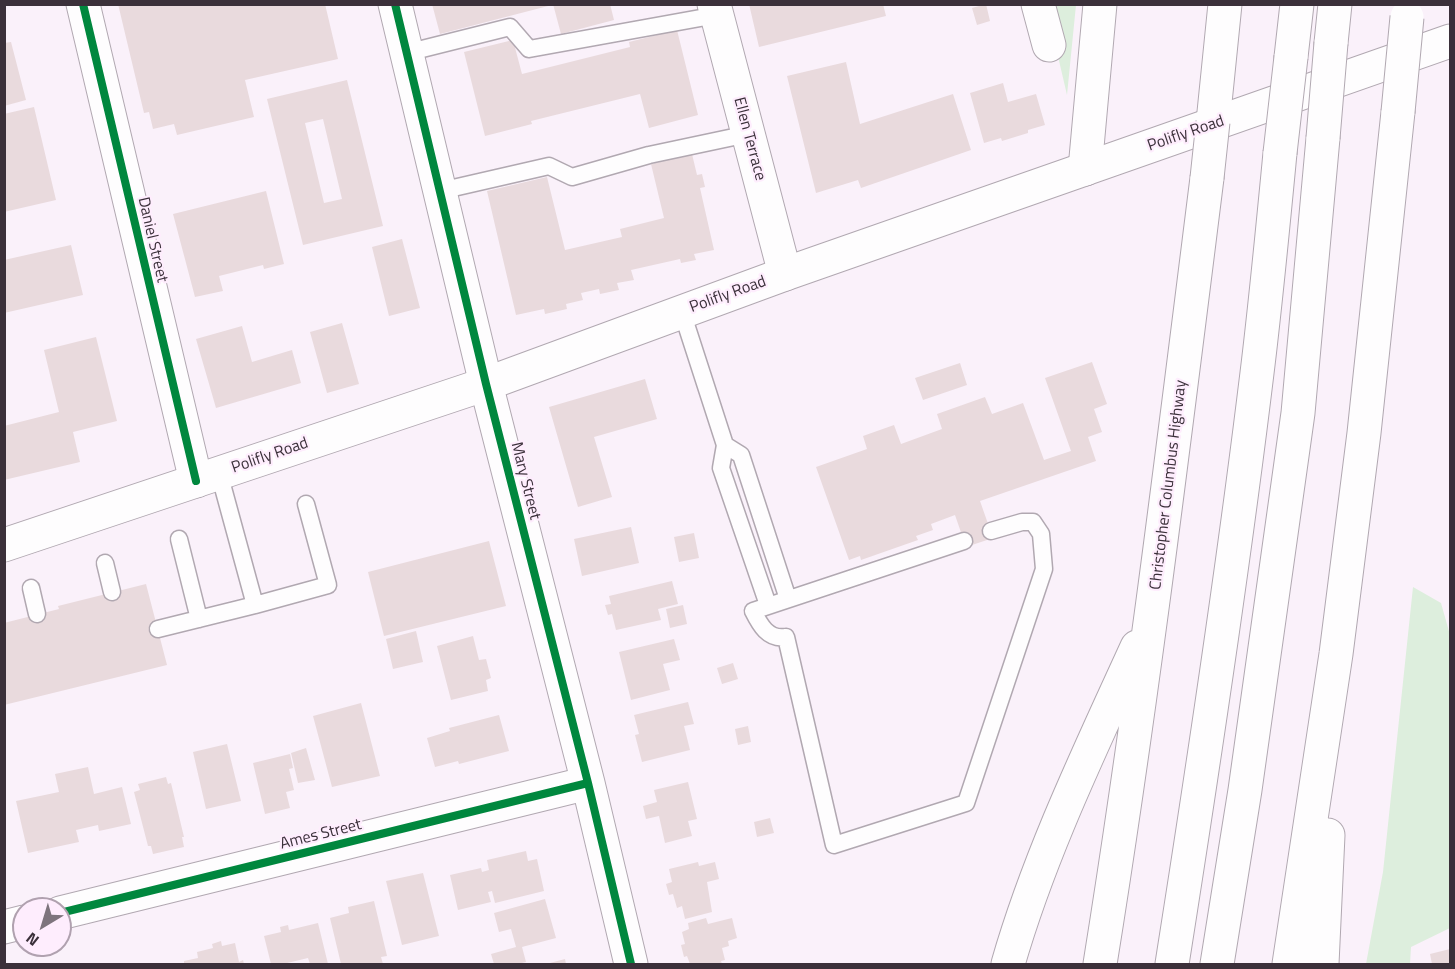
<!DOCTYPE html>
<style>
body{margin:0}
#map{position:relative;width:1455px;height:969px;overflow:hidden;background:#faf1fa;font-family:"Titillium Web",sans-serif}
canvas{display:block}
.frame{position:absolute;inset:0;border:6px solid #3b303a;pointer-events:none}
.north{position:absolute;left:12px;top:897px;width:60px;height:60px;box-sizing:border-box;background:#feedfd;border:2px solid #b0a1af;border-radius:50%;rotate:218deg;font-size:16px;font-weight:700;line-height:24px;text-align:center;color:#3b303a}
.north::after{content:'';display:block;margin:auto;width:21px;height:27px;background:#7e747d;clip-path:polygon(50% 0,100% 100%,50% 72%,0 100%)}
</style>
<div id="map">
<canvas width="1455" height="969"></canvas>
<div class="frame"></div>
<div class="north">N</div>
</div>
<script>
const context = document.querySelector('canvas').getContext('2d');
context.lineJoin = 'round';
function paint(path, color) { context.fillStyle = color; context.fill(path, 'evenodd'); }
function trace(path, color, width, dash) { context.strokeStyle = color; context.lineWidth = width; context.lineCap = dash ? 'butt' : 'round'; context.setLineDash(dash || []); context.stroke(path); }
function drawText(font, color, halo, rows, align = 'center') {
  context.font = font + ' "Titillium Web",sans-serif'; context.lineWidth = 4.5; context.setLineDash([]); context.textBaseline = 'middle'; context.strokeStyle = halo; context.fillStyle = color; for (const [text, x, y, turn = 0] of rows) {
    context.save(); context.translate(x, y); context.rotate((+turn || 0) * Math.PI / 180); context.textAlign = isNaN(turn) ? turn : align; if (halo) context.strokeText(text, 0, 0); context.fillText(text, 0, 0); context.restore();
  }
}
const green = new Path2D(`
 M1046 5H1076L1067 95Z
 M1413 587 1441 603 1450 635V928L1411 947 1410 964H1366L1383 872Z`);
const building = new Path2D(`
 M118 4H325L338 59 245 80 254 117 177 135 174 124 153 129 149 112 144 113Z
 M432 4H552V5L440 34Z
 M553 4H610L614 20 561 34Z
 M749 4H883L886 16 759 47Z
 M986 4 990 21 977 25 972 8Z
 M677 30 698 115 649 128 640 94 531 121 532 124 485 136 464 52 513 40 522 74 630 47 629 42Z
 M11 42 26 100 4 106V43Z
 M846 62 860 124 953 94 971 150 861 188 858 180 816 193 787 76Z
 M347 80 383 226 303 245 267 99ZM323 119 342 199 324 203 305 123Z
 M1003 83 1008 102 1036 94 1045 125 1028 130V133L1002 141 1001 138 984 143 970 93Z
 M34 107 56 200 4 212V114Z
 M692 154 697 175 702 174 705 187 700 188 714 250 694 254 696 260 681 263 680 259 631 270 634 280 617 283 619 290 600 294 599 289 581 293 583 300 566 304 567 309 545 314 544 309 516 315 487 191 547 177 565 250 622 237 620 229 664 218 651 164Z
 M266 191 284 264 264 269 263 265 219 276 223 291 195 297 173 214Z
 M402 239 420 308 389 316 372 247Z
 M71 245 83 295 4 313V260Z
 M342 323 359 384 327 393 310 332Z
 M242 326 252 362 292 350 301 383 216 408 196 339Z
 M96 337 117 421 73 432 80 462 4 480V426L59 412 44 350Z
 M1092 362 1107 404 1094 409 1102 432 1088 437 1096 461 980 501 993 538 966 547 955 515 931 524 933 530 916 536 918 540 861 560 860 556 849 560 816 467 867 449 863 436 894 425 901 444 942 429 937 414 985 397 992 414 1023 403 1044 460 1071 451 1045 378Z
 M960 363 967 385 923 400 915 378Z
 M645 379 657 419 594 437 612 497 578 507 549 407Z
 M631 527 639 563 582 576 574 539Z
 M694 533 699 558 679 562 674 537Z
 M489 541 506 606 384 636 368 572Z
 M672 581 678 604 658 609 661 620 616 630 612 614 608 615 605 605 611 604 609 596Z
 M146 584 167 665 4 705V623L59 609 58 606Z
 M683 605 687 624 670 628 666 609Z
 M416 631 423 662 393 669 386 639Z
 M473 636 479 660 486 659 491 678 486 680 488 691 451 700 437 646Z
 M674 639 680 660 663 664 670 690 631 700 619 652Z
 M733 663 738 679 722 684 717 668Z
 M688 702 694 724 684 726 690 750 642 762 635 735 639 734 634 715Z
 M361 703 380 776 332 787 313 716Z
 M499 715 509 751 459 764 458 761 435 767 427 738 450 731 449 728Z
 M748 726 751 742 738 745 735 729Z
 M227 744 241 801 206 809 193 752Z
 M306 748 315 780 298 783 291 753Z
 M290 754 293 768 289 769 294 790 286 792 290 808 265 814 253 763Z
 M88 767 94 794 122 787 131 824 99 831 98 825 76 830 79 842 28 853 16 801 59 792 55 774Z
 M166 777 168 784 171 783 184 837H182L184 847 153 854 151 846H148L134 792 140 790 138 784Z
 M688 782 697 819 688 821 692 836 665 843 659 816 646 819 643 806 657 802 654 790Z
 M770 818 774 833 757 837 754 822Z
 M526 851 528 861 537 859 544 891 495 903 492 891 488 892 491 902 458 910 450 875 481 868 482 872 489 870 487 860Z
 M698 862 699 866 715 862 719 879 707 882 712 912 685 919 682 906 677 908 673 894 669 895 666 884 672 882 669 869Z
 M423 873 439 936 402 945 386 881Z
 M545 899 556 938 522 947 526 962 518 964H494L491 954 516 947 511 929 499 932 494 913Z
 M374 901 387 956 381 957 383 964H341L330 918 349 913 348 907Z
 M706 918 708 924 732 918 737 938 728 941 729 946 722 948 725 960 721 961 722 964H690L687 956 684 957 681 945 685 944 682 932 689 929 688 923Z
 M318 923 328 964H310L308 958 283 964H271L264 936 281 932 280 927 288 925 289 930Z
 M221 941 222 946 235 943 239 962 243 960 244 964H184V961L198 958 197 952 213 948 212 944Z
 M1450 949V964H1432L1430 954Z
 M565 959 566 964H546Z`);
const lane = new Path2D(`
 M406 53 510 27 529 49 717 15
 M440 191 549 166 572 177 649 155 748 134
 M682 312 725 445 721 468 768 605
 M725 445 741 455 788 599
 M179 539 199 619
 M964 541 753 611C760 625 768 640 786 637L834 845 966 803 1044 569 1041 534 1033 522H1022L991 531
 M105 563 112 592
 M31 588 37 614
 M255 605 328 585 306 504
 M158 629 255 605 219 473`);
const street = new Path2D(`
 M83 4 196 481
 M395 4 486 384 588 783 631 964
 M714 4 785 274
 M1038 4 1049 45
 M60 913 588 783
 M4 927 24 922`);
const secondary = new Path2D(`
 M4 545 486 384 785 274 1085 169`);
const primary = new Path2D(`
 M1085 169 1450 41`);
const highway = new Path2D(`
 M1331 43 1335 4
 M1291 57 1297 4
 M1213 122 1225 4
 M1085 169 1100 4
 M1008 964C1039 856 1090 750 1137 647
 M1100 964C1142 703 1174 441 1207 178
 M1172 964C1203 768 1233 571 1257 373 1266 300 1273 226 1280 153
 M1217 964 1245 790 1298 413 1323 138
 M1289 964 1336 654 1364 433 1398 112
 M1322 964 1328 835`);
const highwayBridge = new Path2D(`
 M1398 112 1407 17
 M1323 138 1331 43
 M1280 153 1291 57
 M1207 178 1213 122`);
const cycleway = new Path2D(`
 M83 4 196 481
 M395 4 486 384 588 783 631 964
 M60 913 588 783`);
const streetNames = [
 ["Polifly Road",1186,134,-19],
 ["Ellen Terrace",749,139,75],
 ["Daniel Street",152,240,77],
 ["Polifly Road",728,295,-20],
 ["Polifly Road",270,456,-19],
 ["Mary Street",525,481,76],
 ["Christopher Columbus Highway",1169,485,-83],
 ["Ames Street",321,835,-14]
];
paint(green, '#ded');
paint(building, '#e9dadd');
trace(lane, '#b1a8b1', 19);
trace(street, '#b1a8b1', 35);
trace(secondary, '#b1a8b1', 35);
trace(primary, '#b1a8b1', 35);
trace(highway, '#b1a8b1', 35);
trace(lane, '#fefdfe', 16);
trace(street, '#fefdfe', 33);
trace(secondary, '#fefdfe', 33);
trace(primary, '#fefdfe', 33);
trace(highway, '#fefdfe', 33);
trace(highwayBridge, '#b1a8b1', 35, []);
trace(highwayBridge, '#fefdfe', 33);
trace(cycleway, '#00873e', 8);
drawText('16px', '#3b303a', '#feedfd', streetNames);
</script>
